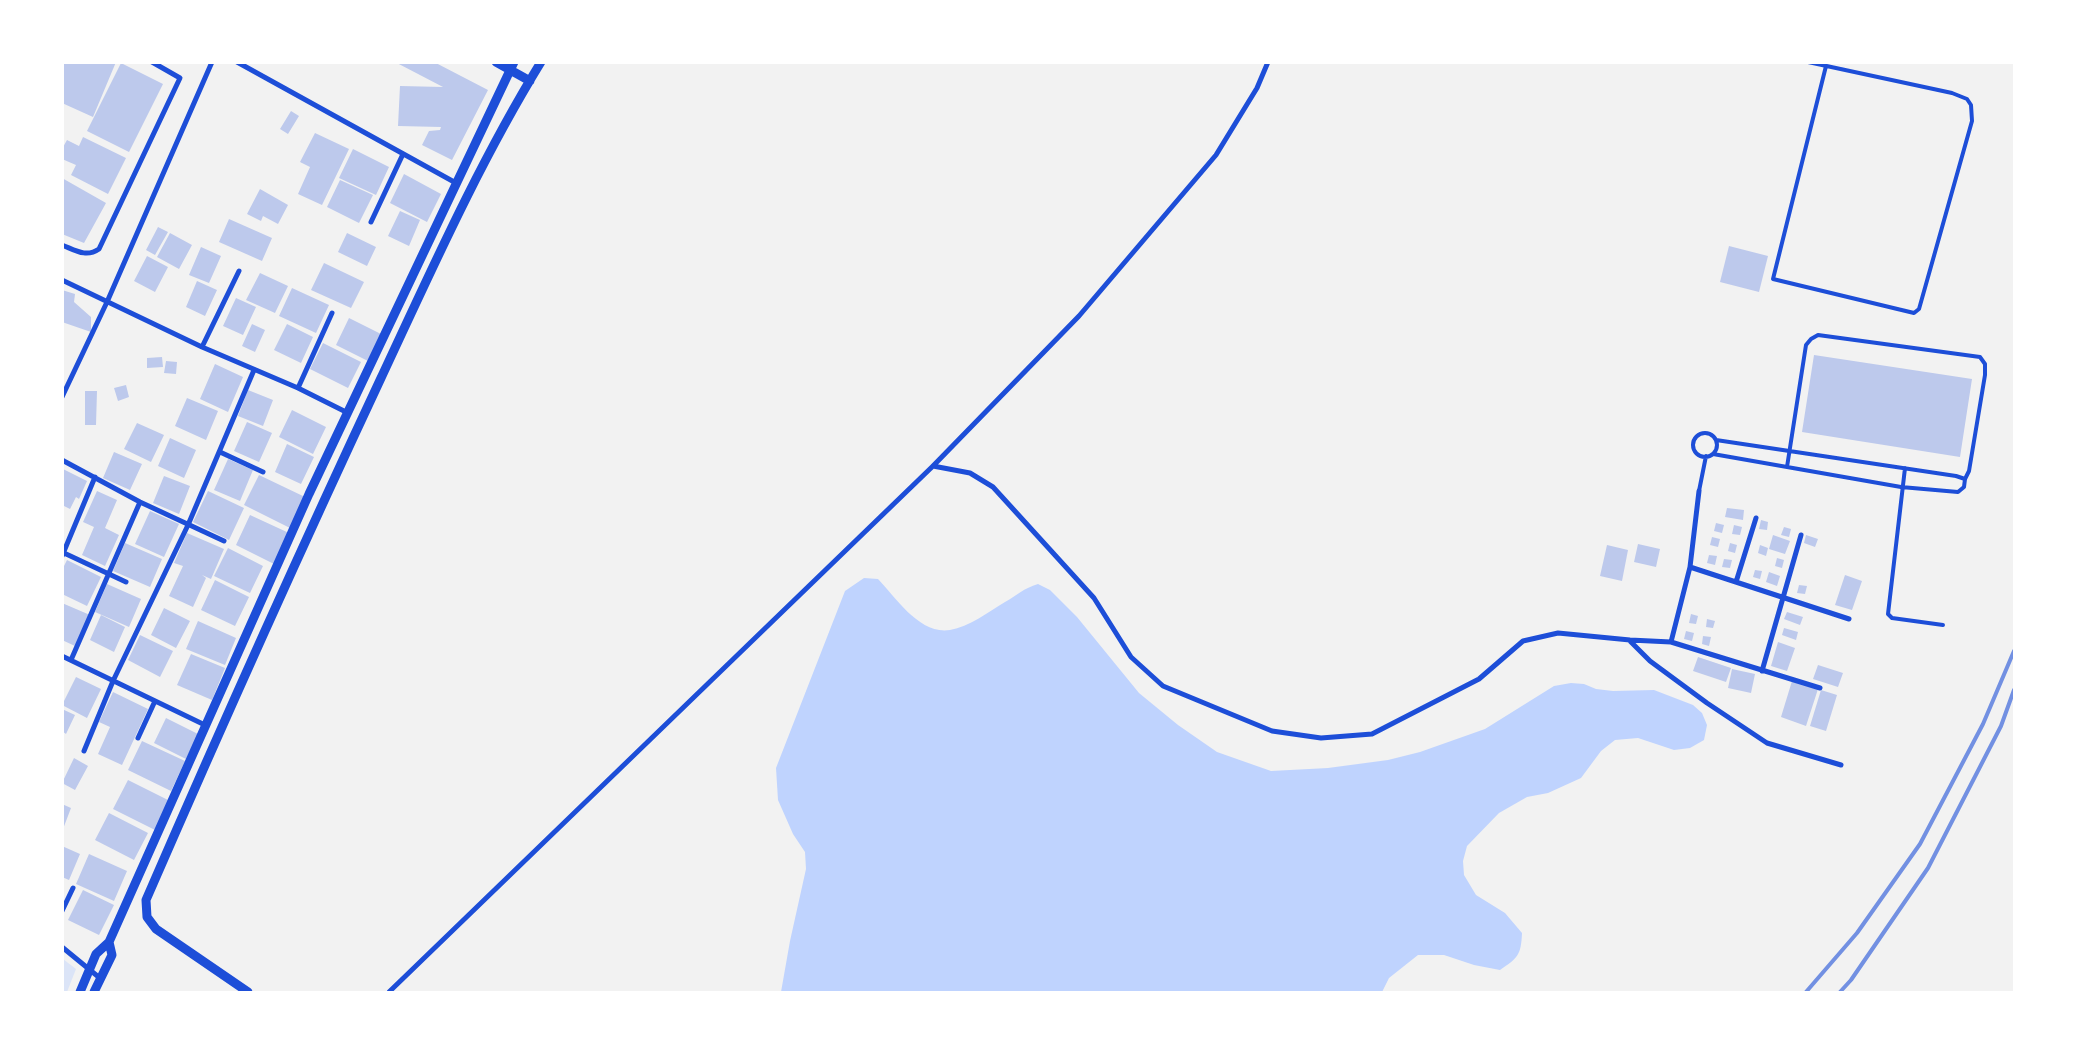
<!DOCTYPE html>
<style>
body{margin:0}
#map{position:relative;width:2077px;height:1055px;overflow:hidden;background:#f2f2f2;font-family:"DM Sans",sans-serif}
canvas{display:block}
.frame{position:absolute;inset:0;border:64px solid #fff;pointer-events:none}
</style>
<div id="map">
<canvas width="2077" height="1055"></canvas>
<div class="frame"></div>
</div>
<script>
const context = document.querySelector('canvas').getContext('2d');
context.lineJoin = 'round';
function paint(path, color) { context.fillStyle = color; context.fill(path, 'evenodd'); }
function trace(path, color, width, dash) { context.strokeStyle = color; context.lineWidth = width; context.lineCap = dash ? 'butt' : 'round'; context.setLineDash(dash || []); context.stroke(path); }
const green = new Path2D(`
 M63 959 76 969 67 992H63Z`);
const water = new Path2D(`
 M864 578 878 579C896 598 920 635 950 630 969 627 988 612 1005 602 1016 596 1024 588 1038 584L1050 590 1077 617 1139 693 1178 725 1217 752 1271 771 1328 768 1388 760 1420 752 1485 729 1554 686 1571 683 1584 684 1596 689 1613 691 1654 690 1693 705 1702 713 1707 725 1704 740 1690 748 1674 750 1638 738 1615 740 1601 751 1581 778 1548 793 1527 797 1499 813 1467 846 1463 861 1464 875 1476 895 1505 913 1522 933C1521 955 1518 958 1500 970L1474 965 1444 955H1418L1389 978 1382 992H781L790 941 806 869 805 852 793 834 778 800 776 768 845 591Z`);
const building = new Path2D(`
 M62 62H116L93 117 62 103Z
 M395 62H434L488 90 452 160 422 145 429 131 440 130 441 127 398 126 400 86 443 87Z
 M121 63 163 84 129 152 87 131Z
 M291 111 299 116 288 134 280 129Z
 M315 133 349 149 322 205 298 194 310 167 300 162Z
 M83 137 126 158 108 194 71 175 76 165 62 159V149L67 140 79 146Z
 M353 149 389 167 376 195 339 178Z
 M404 174 441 194 427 222 390 203Z
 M62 178 106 203 84 243 62 234Z
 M340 180 373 195 359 223 327 207Z
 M260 189 288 205 278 224 263 216 261 221 247 214Z
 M400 211 420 220 409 246 388 236Z
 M229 219 272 238 262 261 219 242Z
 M158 227 168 232 155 255 146 250Z
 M170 233 192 245 179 269 157 257Z
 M347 233 376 247 367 266 338 252Z
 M1729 246 1768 256 1759 292 1720 282Z
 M201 247 221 256 209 283 189 275Z
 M147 256 168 267 155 292 134 281Z
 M324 263 364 282 351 308 311 290Z
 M260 273 288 286 275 313 246 300Z
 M197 281 217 290 205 316 186 307Z
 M292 288 329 305 316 333 279 316Z
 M62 290 75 294 74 302 91 317V332L62 322Z
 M236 298 256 307 243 335 223 326Z
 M349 318 381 334 368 361 336 345Z
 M252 324 265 330 255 352 242 346Z
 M287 324 313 337 301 363 274 350Z
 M323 343 361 362 348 388 310 369Z
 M1814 355 1972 379 1960 457 1802 432Z
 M162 357 163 367 147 368V358Z
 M166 361 177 362 176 374 164 373Z
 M215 364 243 377 228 412 200 399Z
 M126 385 129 397 118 401 114 388Z
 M248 390 273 400 263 426 238 416Z
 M85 391H97L96 425H85Z
 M187 398 218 411 206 440 175 426Z
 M292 410 326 427 313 454 279 437Z
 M247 422 272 433 259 462 234 451Z
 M137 423 164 435 151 462 124 449Z
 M170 438 196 450 184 478 158 466Z
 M287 444 314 457 301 484 275 472Z
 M114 452 142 464 130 490 103 478Z
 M228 459 253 470 240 501 214 490Z
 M63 469 87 481 79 499 76 497 70 509 62 505Z
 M259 475 305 497 290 528 244 505Z
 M164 476 190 486 179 514 153 503Z
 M97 491 117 500 105 528 119 535 105 566 82 555 94 527 83 522Z
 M208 491 244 508 229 540 193 522Z
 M1727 508 1744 510 1743 520 1725 517Z
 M150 511 179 524 164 557 135 544Z
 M250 515 289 533 274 564 236 545Z
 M1761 520 1768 522 1767 530 1759 529Z
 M1716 523 1724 525 1722 533 1714 531Z
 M1734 525 1742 527 1740 535 1732 534Z
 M1784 527 1791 529 1789 537 1781 535Z
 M187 533 224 549 211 579 202 575 206 578 193 607 169 596 183 566 174 563Z
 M1773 535 1790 541 1785 554 1769 549Z
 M1806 535 1818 539 1815 547 1804 543Z
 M1712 537 1720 539 1718 547 1710 545Z
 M125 543 162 559 150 587 113 571Z
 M1730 543 1737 545 1735 553 1728 551Z
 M1638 544 1660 549 1656 567 1634 562Z
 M1607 545 1628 550 1622 581 1600 576Z
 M1760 545 1768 548 1766 556 1758 553Z
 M228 548 263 566 250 593 214 576Z
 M1709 555 1717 556 1715 565 1707 563Z
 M1777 558 1784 560 1782 568 1775 566Z
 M1724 559 1732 560 1730 568 1722 567Z
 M67 560 101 577 87 606 62 594V570Z
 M1755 570 1762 571 1760 579 1753 577Z
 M1769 572 1780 576 1777 586 1766 582Z
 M1845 575 1862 581 1852 610 1835 605Z
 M215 580 249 597 235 626 201 610Z
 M107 584 141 599 129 627 95 612Z
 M1799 585 1807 586 1805 594 1797 593Z
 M62 603 90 615 75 646 62 640Z
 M164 608 190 621 176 648 151 635Z
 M1787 612 1803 617 1800 625 1784 619Z
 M1691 614 1698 616 1696 624 1689 623Z
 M101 615 125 627 114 652 90 640Z
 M1707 619 1715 621 1713 628 1706 627Z
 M198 621 236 638 225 665 186 649Z
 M1784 628 1798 632 1796 640 1782 635Z
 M1686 631 1694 633 1692 641 1684 639Z
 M140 635 173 651 160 677 128 660Z
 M1703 636 1711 637 1709 646 1702 644Z
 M1778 642 1795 648 1787 671 1771 666Z
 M191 654 225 668 212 700 177 685Z
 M1698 657 1731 668 1726 682 1693 671Z
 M1818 665 1843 673 1838 687 1813 679Z
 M1732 669 1755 674 1751 693 1728 688Z
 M76 677 101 689 87 718 62 705Z
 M1792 681 1818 689 1806 726 1781 717Z
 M1821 690 1837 695 1826 731 1810 726Z
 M113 692 148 709 122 765 98 754 110 727 99 722Z
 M62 709 75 715 66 734 62 731Z
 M166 718 198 734 186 759 154 743Z
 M142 741 185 761 171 791 128 770Z
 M74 758 88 766 75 790 62 783Z
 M128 780 170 801 155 830 113 809Z
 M62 804 71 808 63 829H62Z
 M109 813 148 833 134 860 95 840Z
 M62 846 80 854 69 880 62 877Z
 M89 854 127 871 114 901 76 884Z
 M83 890 114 905 99 935 68 920Z`);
const service = new Path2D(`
 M1808 62 1952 93 1967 99 1971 105 1972 121 1919 309 1914 313 1773 279 1826 66
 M1693 445a12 12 0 1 1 24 0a12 12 0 1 1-24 0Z
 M1713 454 1901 487 1958 492 1964 487 1965 479 1956 476 1716 440
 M1787 467 1806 345 1811 339 1818 335 1980 357 1985 364V375L1969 471 1965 479
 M1905 468 1888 614 1892 618 1943 625
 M1699 491 1706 456`);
const minor = new Path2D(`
 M237 62 456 183
 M371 222 403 154
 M62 245C75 250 86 258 99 249L180 78 152 62
 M62 280 202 347 298 388 348 413
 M202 347 239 271
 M298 388 332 313
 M62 397 107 302 212 62
 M220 452 263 472
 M62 460 140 502 224 541
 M933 466 970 473 993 487 1094 598 1131 657 1163 686 1272 731 1321 738 1372 734 1479 679 1523 641 1558 633 1630 640 1671 642 1820 688
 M64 553 126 582
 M62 556 95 477
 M1690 567 1699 491
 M1736 582 1756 518
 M1630 641 1650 661 1707 703 1767 743 1841 765
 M1671 642 1690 567 1849 619
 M62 656 207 726
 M71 660 140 502
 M1762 671 1801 535
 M138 738 155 701
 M84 751 113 681 188 525 254 370
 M62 911 73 888
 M62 947 101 979
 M389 992 933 466 1079 316 1216 155 1257 88 1268 62`);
const tertiary = new Path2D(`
 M496 62 530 81
 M80 992 96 954 109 942 309 494 514 62
 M94 992 112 955 109 942
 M248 992 156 929 147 917 146 900C222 725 300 551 381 378 431 271 479 163 541 62`);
const rail = new Path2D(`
 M1806 992 1857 933 1920 844 1983 724 2014 651
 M1840 992 1851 980 1928 868 2001 726 2014 690`);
paint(green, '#dbe4f7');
paint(water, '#bfd3fe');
paint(building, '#bdc9ec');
trace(service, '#1d4ed8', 4);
trace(minor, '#1d4ed8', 5);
trace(tertiary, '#1d4ed8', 9);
trace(rail, '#7290e2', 4);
</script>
